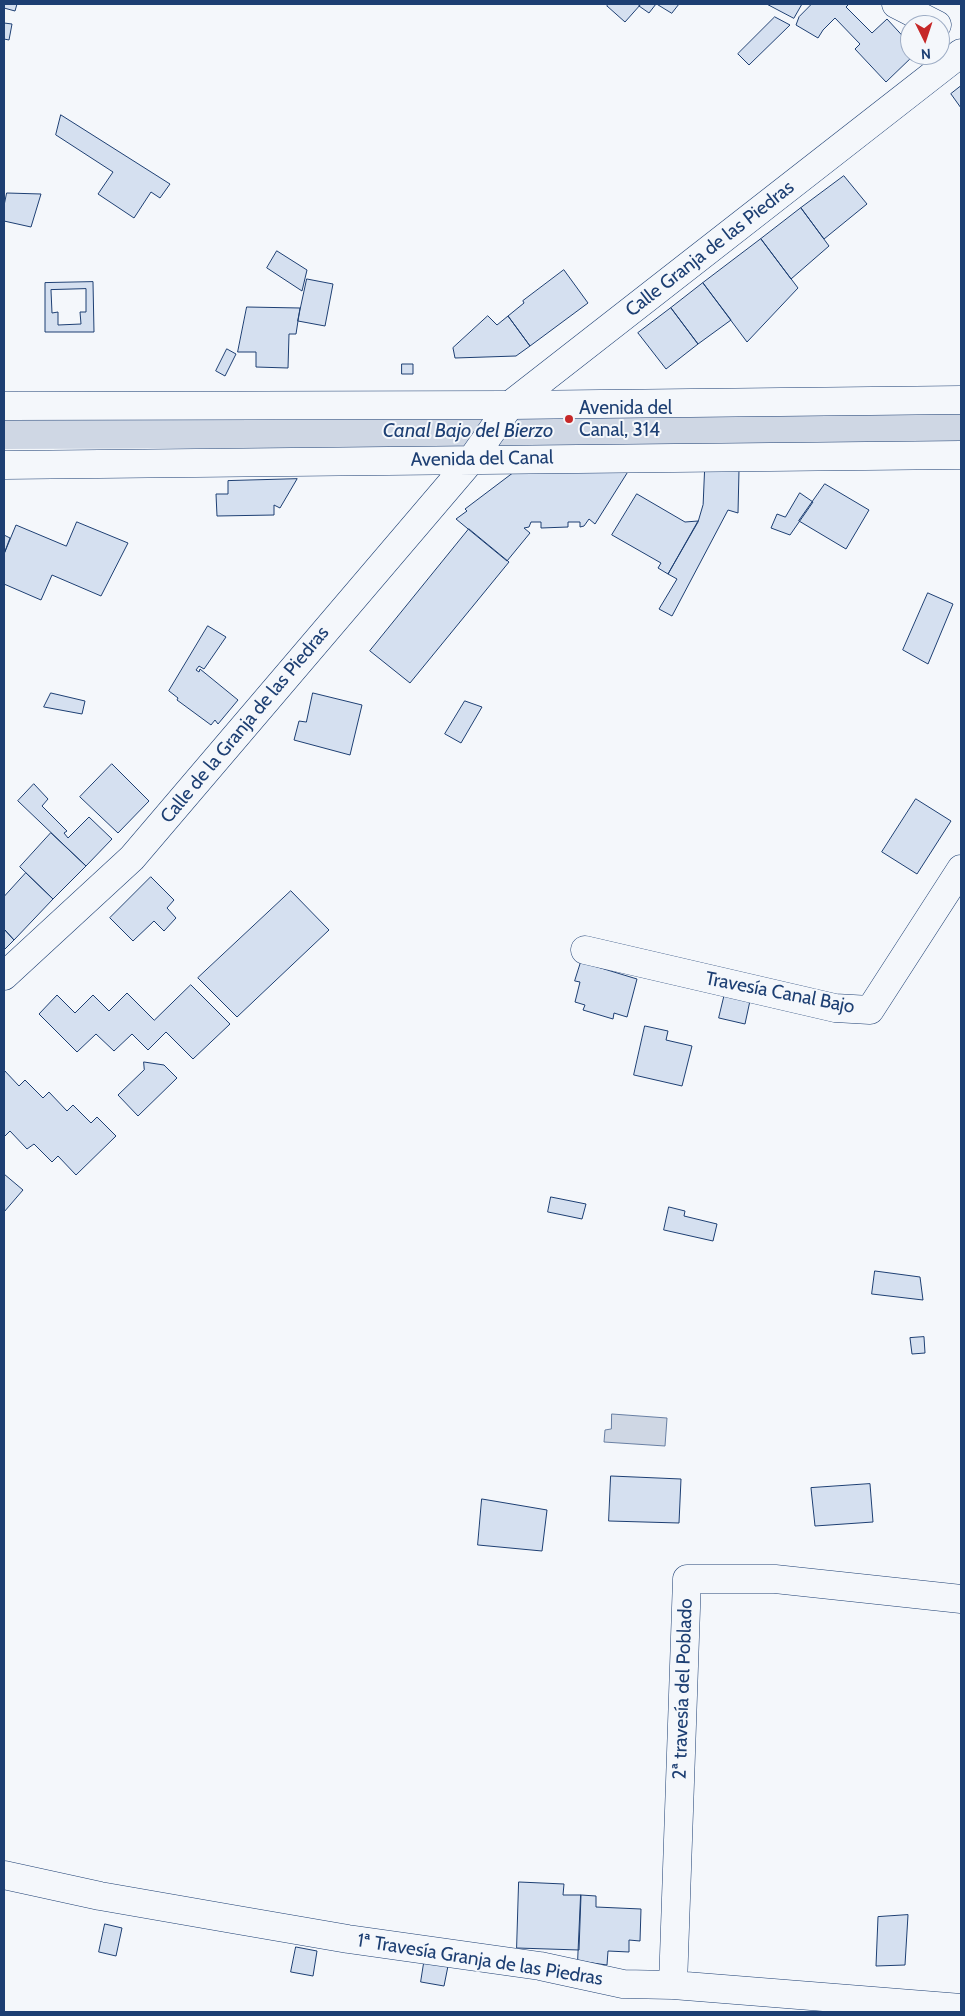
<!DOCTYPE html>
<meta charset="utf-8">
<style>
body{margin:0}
#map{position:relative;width:965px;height:2016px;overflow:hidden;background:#f4f7fb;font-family:Cabin,sans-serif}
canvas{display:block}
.frame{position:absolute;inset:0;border:5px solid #1d3f73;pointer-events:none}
.north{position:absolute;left:900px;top:15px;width:50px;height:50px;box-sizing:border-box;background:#f4f7fb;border:1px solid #9eadc5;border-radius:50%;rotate:176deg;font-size:14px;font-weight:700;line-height:20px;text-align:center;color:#1d3f73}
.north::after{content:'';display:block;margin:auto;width:18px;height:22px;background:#c62828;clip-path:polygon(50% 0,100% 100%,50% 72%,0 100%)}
</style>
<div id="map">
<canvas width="965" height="2016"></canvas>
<div class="frame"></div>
<div class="north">N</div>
</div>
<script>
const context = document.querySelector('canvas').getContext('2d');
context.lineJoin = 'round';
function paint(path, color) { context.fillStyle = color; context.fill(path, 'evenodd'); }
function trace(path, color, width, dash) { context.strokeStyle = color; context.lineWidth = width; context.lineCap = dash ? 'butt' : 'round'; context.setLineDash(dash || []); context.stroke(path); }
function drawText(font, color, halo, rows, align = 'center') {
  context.font = font + ' Cabin,sans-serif'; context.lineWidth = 4; context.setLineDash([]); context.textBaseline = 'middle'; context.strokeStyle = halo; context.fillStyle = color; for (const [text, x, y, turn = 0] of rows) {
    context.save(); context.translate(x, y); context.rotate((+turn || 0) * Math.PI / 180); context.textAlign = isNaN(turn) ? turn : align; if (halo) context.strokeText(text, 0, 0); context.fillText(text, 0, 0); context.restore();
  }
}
const water = new Path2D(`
 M612 1414 667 1418 665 1446 604 1442 605 1430 611 1429Z`);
const canal = new Path2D(`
 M4 433 961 429`);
const building = new Path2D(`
 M4 4H17L15 11 4 8Z
 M609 4H641L625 22 607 6Z
 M641 4H656L649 13 639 6Z
 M657 4H679L672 13Z
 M767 4H802L794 18Z
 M812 4H849L846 7 872 33 887 19 910 44V55H914L886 82 855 49 860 44 835 18 823 30 818 38 796 25 799 17Z
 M775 17 790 25 749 65 738 54Z
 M4 23 12 24 9 40 4 39Z
 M961 86V108L951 94Z
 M61 115 170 184 160 198 151 192 134 218 98 194 113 172 56 135Z
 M844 176 867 204 824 239 801 208Z
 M7 193 41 194 31 227 4 221V206Z
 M801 208 829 246 791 279 761 239Z
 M761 239 798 288 747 342 703 283Z
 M277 251 307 270 302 291 267 268Z
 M564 270 588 303 530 346 508 316 524 303 523 301Z
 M307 279 333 284 325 326 298 321Z
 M93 282 94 332H45V283ZM86 289V312H80L81 324 58 325V312L52 313 51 290Z
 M703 283 731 320 698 344 671 308Z
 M247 307 300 308 296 334H289L288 368 256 367V352H238Z
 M671 308 698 344 666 369 638 333Z
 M488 316 497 325 508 316 530 346 516 356 455 358 453 348Z
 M227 349 236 354 225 376 216 371Z
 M402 364H413V374H402Z
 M629 470 595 524 589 519 584 526 580 527V522H568V527L541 528V522H531L529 527 524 528 530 533 507 561 456 519 467 511 465 509 514 472Z
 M705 470H739L738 513 728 510 672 616 659 609 677 579 668 574 698 522 703 505Z
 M297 479 280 508 274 505V515L217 516 216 494H228V481Z
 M825 484 869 510 846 549 799 521Z
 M800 493 813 502 790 535 771 528 777 514 785 517Z
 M637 494 685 522 698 521 668 574 658 568 661 563 612 535Z
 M77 522 128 543 101 596 52 575 41 600 4 584V554L16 525 66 546Z
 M469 529 509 562 410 683 370 651Z
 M4 535 10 538 4 554Z
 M928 593 953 604 928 664 903 650Z
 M208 626 226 637 204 669 199 666 196 670 199 672 200 669 238 700 218 724 215 720 211 725 177 700 178 698 169 691Z
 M51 693 85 701 82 714 44 707Z
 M313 693 362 705 350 755 294 740 299 721 306 722Z
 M465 701 482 707 461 743 445 734Z
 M112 764 149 801 118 833 80 797Z
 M34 784 48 799 42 806 67 831 64 833 68 838 89 817 112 839 86 866 18 801Z
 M916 799 951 821 917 874 882 852Z
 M51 833 86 866 53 899 20 867Z
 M26 873 53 899 14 940 4 929V897Z
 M151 877 174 900 167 908 176 918 164 931 154 921 133 941 110 918Z
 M291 891 329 930 237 1017 198 978Z
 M4 929 14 940 4 950Z
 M581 962 637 979 627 1017 614 1013 613 1019 583 1010 585 1005 575 1002 580 982 575 981Z
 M191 985 230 1024 193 1059 166 1032 148 1050 132 1034 114 1051 96 1034 77 1052 39 1014 57 995 75 1013 93 995 109 1011 127 993 154 1020Z
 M726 989 751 996 745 1024 719 1018Z
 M645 1026 668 1031 666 1040 692 1046 682 1086 634 1075Z
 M144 1062 164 1065 177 1078 138 1116 118 1095 144 1070Z
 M4 1070 19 1086 25 1080 43 1098 49 1092 67 1111 73 1105 91 1123 97 1117 116 1136 76 1175 58 1156 52 1162 34 1144 27 1149 10 1131 4 1137Z
 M4 1174 23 1190 4 1212Z
 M551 1197 586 1204 582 1219 548 1212Z
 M669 1207 685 1211 684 1216 717 1224 713 1241 664 1230Z
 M875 1271 920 1277 923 1300 872 1294Z
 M924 1337 925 1353 912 1354 910 1338Z
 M611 1476 681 1479 679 1523 609 1521Z
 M870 1484 873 1522 815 1526 811 1488Z
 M482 1499 547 1510 542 1551 478 1545Z
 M519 1882 564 1884 563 1895H581L579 1950 517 1948Z
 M581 1895 596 1896V1907L641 1909 640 1941 629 1940V1952L608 1951 607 1965 578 1961Z
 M908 1915 905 1965 876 1966 878 1917Z
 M105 1924 122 1928 116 1956 99 1952Z
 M296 1947 317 1951 313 1976 291 1972Z
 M424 1963 448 1966 444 1986 421 1982Z`);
const minor = new Path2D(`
 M896 4 937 25
 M4 465 961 455
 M585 950 835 1008 870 1010 961 869
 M4 976 132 858 472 459 510 405 961 53
 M4 1875 100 1896 232 1919 348 1939 540 1966 623 1984 673 1985 961 2008
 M673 1985 687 1579H775L961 1599`);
const tertiary = new Path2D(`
 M4 406 510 405 961 400`);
const markers = [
 [569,419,5,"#c62828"]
];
const streetNames = [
 ["Calle Granja de las Piedras",710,249,-38],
 ["Avenida del Canal",482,459,-1],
 ["Calle de la Granja de las Piedras",245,725,-50],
 ["Travesía Canal Bajo",780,993,11],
 ["2ª travesía del Poblado",683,1689,-88],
 ["1ª Travesía Granja de las Piedras",480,1960,9]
];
const poiNames = [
 ["Avenida del",579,408],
 ["Canal, 314",579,430]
];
const waterNames = [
 ["Canal Bajo del Bierzo",468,431]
];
paint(water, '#cfd7e4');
trace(water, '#687fa3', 1);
trace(canal, '#cfd7e4', 32);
paint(building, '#d5e0f0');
trace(building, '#1d3f73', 1);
trace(minor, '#1d3f73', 29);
trace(tertiary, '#1d3f73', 29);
trace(minor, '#f4f7fb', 28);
trace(tertiary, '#f4f7fb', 28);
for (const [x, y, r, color] of markers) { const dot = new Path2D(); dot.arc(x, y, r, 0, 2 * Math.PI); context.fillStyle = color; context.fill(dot); trace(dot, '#f4f7fb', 2); }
drawText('19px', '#1d3f73', '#f4f7fb', streetNames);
drawText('19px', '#1d3f73', '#f4f7fb', poiNames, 'left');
drawText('italic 20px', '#1d3f73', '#f4f7fb', waterNames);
</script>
